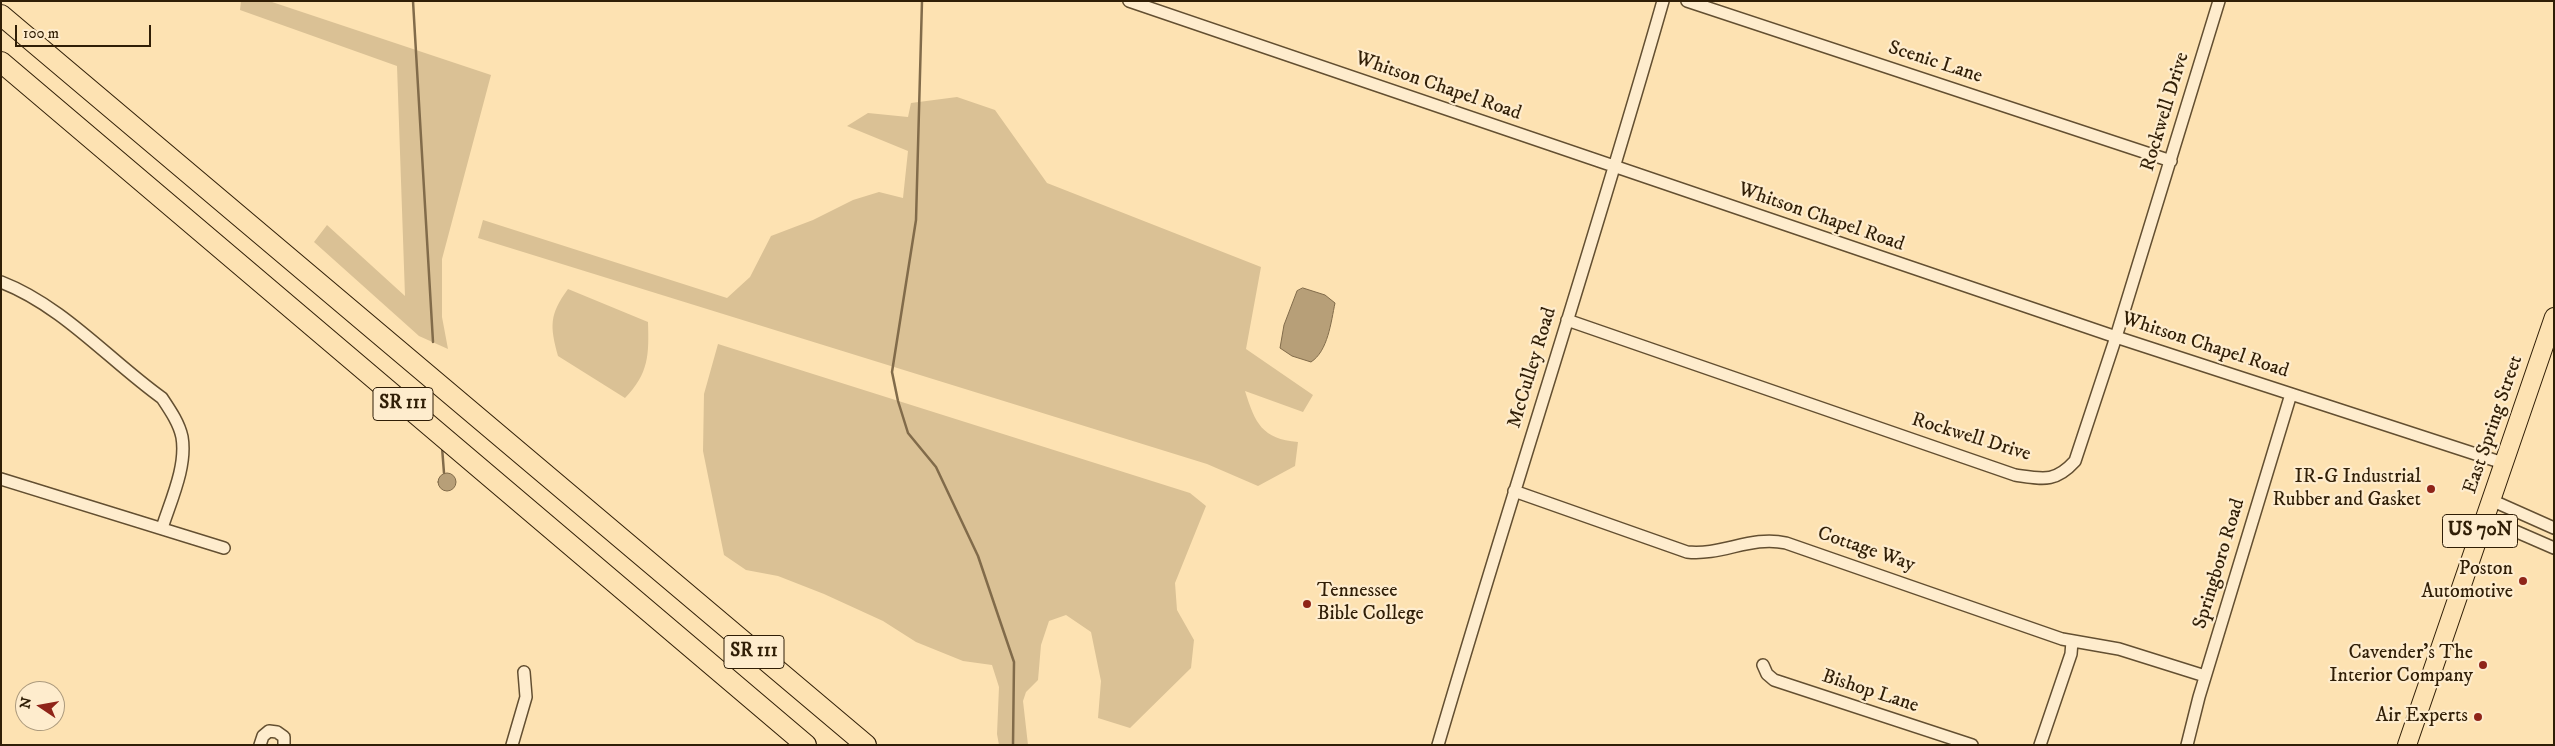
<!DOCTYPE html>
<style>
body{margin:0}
#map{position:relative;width:2555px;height:746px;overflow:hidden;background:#fde2b2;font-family:"IM FELL DW Pica",serif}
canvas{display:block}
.frame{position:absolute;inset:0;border:2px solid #301e06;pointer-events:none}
.north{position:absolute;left:15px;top:681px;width:50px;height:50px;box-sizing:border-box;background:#feeccd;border:1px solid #ac9a7d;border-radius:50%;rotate:282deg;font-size:14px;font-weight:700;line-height:20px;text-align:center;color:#301e06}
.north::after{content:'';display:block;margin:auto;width:18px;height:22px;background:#8f2418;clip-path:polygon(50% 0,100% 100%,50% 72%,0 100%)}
.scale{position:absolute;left:15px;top:25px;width:136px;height:22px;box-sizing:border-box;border:2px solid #301e06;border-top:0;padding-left:6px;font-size:15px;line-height:18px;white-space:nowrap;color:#301e06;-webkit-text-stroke:4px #feeccd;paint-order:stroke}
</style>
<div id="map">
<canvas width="2555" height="746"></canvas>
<div class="frame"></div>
<div class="north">N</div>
<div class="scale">100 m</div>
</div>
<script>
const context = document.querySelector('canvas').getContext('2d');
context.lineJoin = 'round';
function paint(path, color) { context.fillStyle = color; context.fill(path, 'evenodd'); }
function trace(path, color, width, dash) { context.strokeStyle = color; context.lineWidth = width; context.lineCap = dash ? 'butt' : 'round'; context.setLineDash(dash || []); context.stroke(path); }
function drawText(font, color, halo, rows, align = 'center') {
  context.font = font + ' "IM FELL DW Pica",serif'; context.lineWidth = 4.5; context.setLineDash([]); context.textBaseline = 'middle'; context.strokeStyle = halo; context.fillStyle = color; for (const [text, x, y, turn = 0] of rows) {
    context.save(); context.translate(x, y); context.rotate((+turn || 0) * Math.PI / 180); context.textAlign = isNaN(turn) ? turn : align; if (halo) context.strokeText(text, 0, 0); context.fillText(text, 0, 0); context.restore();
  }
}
const green = new Path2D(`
 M241 1H269L491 75 442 259V317L448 349 419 336 314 242 327 225 405 296 397 66 240 10Z
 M957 97 995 110 1047 183 1261 267 1246 349 1313 395 1303 412 1245 391C1255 423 1262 439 1298 442L1295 466 1258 486 1207 464 478 238 483 220 727 298 750 277 771 236 813 220 853 200 879 192 903 198 908 151 847 126 868 113 908 117 911 103Z
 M568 289 648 322C649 355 649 373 625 398L558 356C550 326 549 315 568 289Z
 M718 344 1190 493 1206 506 1175 583 1177 610 1194 640 1191 668 1130 728 1098 718 1101 681 1091 632 1066 615 1049 621 1041 645 1038 680 1026 692 1023 701 1028 745H999L997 734 999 687 992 665 963 661 916 642 883 621 824 594 778 576 746 570 724 555 703 451 704 394Z`);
const water = new Path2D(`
 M1303 288 1325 295 1335 303C1331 322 1328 351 1311 362L1292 356 1280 348 1284 325 1297 291Z
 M438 482a9 9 0 1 1 18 0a9 9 0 1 1-18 0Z`);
const stream = new Path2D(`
 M413 1 433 342
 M922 1 916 220 892 372 898 401 908 433 936 467 978 556 999 618 1014 662 1013 745
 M442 447 444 473`);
const street = new Path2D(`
 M1129 1 2116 337 2503 463
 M1687 1 2171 161
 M1 282C63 306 109 360 162 398 170 410 179 423 182 437 187 466 171 500 162 528
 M1567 320 2015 475C2043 479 2055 483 2075 461L2116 337 2219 1
 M1 479 224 548
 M1514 491 1687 552C1722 556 1751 535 1786 543L2062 639 2119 649 2205 676
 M2491 500 2554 528
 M2485 518 2554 548
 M1763 665 1767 674 1774 680 1972 745
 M260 745 263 736 269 731 277 732 284 737V745
 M512 745 526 697 524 672
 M1438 745C1511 496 1592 250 1663 1
 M2040 745 2071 654 2072 641
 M2187 745 2199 697 2291 394`);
const primary = new Path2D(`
 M2407 745 2554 317`);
const highway = new Path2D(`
 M1 15 866 745
 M1 62 806 745`);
const markers = [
 [2431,489,5,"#8f2418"],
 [2523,581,5,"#8f2418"],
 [1307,604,5,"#8f2418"],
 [2483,665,5,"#8f2418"],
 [2478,717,5,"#8f2418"]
];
const shields = [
 [403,404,60],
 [2480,531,75],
 [754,652,60]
];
const shieldNames = [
 ["SR 111",403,404],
 ["US 70N",2480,531],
 ["SR 111",754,652]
];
const streetNames = [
 ["Scenic Lane",1935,63,18],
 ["Whitson Chapel Road",1438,87,19],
 ["Rockwell Drive",2166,112,-73],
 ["Whitson Chapel Road",1821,218,19],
 ["Whitson Chapel Road",2205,346,18],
 ["McCulley Road",1533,368,-73],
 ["East Spring Street",2494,425,-71],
 ["Rockwell Drive",1971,438,17],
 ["Cottage Way",1866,550,19],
 ["Springboro Road",2220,564,-73],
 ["Bishop Lane",1870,692,18]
];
const poiNames = [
 ["IR-G Industrial",2421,478],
 ["Rubber and Gasket",2421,501],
 ["Poston",2513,570],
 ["Automotive",2513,593],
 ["Tennessee",1317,592,"left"],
 ["Bible College",1317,615,"left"],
 ["Cavender's The",2473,654],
 ["Interior Company",2473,677],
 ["Air Experts",2468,717]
];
paint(green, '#dac195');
paint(water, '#b79f78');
trace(water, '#816b4a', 1);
trace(stream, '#816b4a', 2.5);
trace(street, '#634f31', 14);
trace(primary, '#301e06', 20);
trace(highway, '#301e06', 22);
trace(street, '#feeccd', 11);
trace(primary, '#fde2b2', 18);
trace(highway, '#fde2b2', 20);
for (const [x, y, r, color] of markers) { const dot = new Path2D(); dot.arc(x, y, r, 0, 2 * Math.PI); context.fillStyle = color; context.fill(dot); trace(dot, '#feeccd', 2); }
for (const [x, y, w] of shields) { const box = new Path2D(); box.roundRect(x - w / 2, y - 16.5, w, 33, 4); context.fillStyle = '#feeccd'; context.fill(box); trace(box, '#301e06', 1); }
drawText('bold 19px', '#301e06', null, shieldNames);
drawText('20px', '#301e06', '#feeccd', streetNames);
drawText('20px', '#301e06', '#feeccd', poiNames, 'right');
</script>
